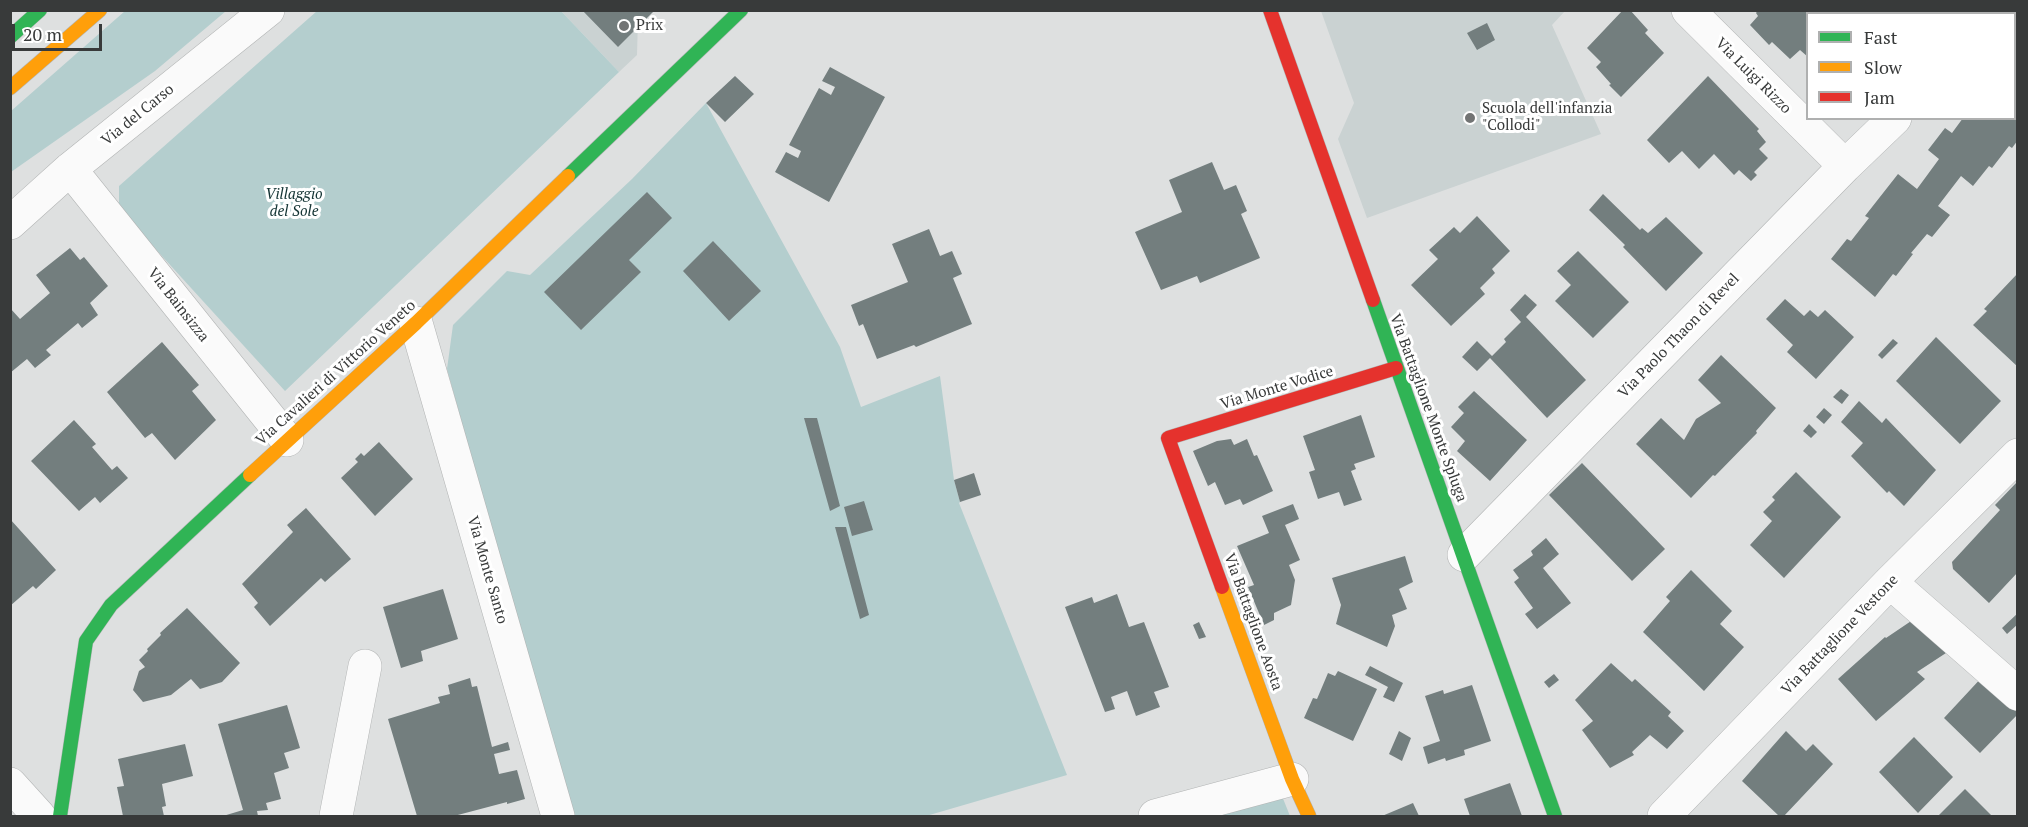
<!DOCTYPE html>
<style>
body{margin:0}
#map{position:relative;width:2028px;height:827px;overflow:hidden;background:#dee0e0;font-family:"PT Serif",serif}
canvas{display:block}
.frame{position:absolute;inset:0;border:12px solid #383a3a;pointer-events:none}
.legend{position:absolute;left:1806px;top:12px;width:210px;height:108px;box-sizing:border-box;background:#fff;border:2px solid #afb0b0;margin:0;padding:8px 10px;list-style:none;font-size:18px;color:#383a3a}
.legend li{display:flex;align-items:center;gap:12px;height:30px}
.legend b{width:30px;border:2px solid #afb0b0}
.scale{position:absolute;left:12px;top:24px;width:90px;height:27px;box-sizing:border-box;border:3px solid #383a3a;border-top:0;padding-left:8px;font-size:18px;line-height:21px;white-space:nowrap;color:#383a3a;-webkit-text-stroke:4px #fff;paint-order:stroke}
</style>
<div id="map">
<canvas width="2028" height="827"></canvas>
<div class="frame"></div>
<ul class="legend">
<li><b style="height:8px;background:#30b455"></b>Fast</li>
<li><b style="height:8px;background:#ff9f0a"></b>Slow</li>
<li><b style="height:8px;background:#e5322d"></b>Jam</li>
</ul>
<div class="scale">20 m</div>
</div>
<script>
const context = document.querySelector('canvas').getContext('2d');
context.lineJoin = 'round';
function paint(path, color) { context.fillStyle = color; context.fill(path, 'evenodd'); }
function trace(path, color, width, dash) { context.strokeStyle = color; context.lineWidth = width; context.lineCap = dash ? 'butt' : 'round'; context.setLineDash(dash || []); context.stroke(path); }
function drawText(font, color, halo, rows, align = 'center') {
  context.font = font + ' "PT Serif",serif'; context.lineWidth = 6; context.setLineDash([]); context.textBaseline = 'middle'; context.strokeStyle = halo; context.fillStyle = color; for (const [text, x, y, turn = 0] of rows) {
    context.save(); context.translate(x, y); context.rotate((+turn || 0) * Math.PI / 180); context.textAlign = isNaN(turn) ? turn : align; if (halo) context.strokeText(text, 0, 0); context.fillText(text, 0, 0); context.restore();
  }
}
const built = new Path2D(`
 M561 11H646L638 19 637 55 619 72Z
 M1321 11H1565L1552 25 1601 134 1367 218 1338 139 1354 103Z`);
const green = new Path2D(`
 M125 11H226L155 71 11 172V111Z
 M317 11H561L619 72 285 391 119 209V186Z
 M706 103 840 347 861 407 940 376 954 480 960 502 959 503 1067 775 926 816H570L447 369 453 325 507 271 530 275 632 179Z
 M1282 796 1290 816H1153Z`);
const building = new Path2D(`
 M582 10H655L618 47Z
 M1623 10H1630L1648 30 1645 33 1664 53 1621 97 1609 85 1611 84 1596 67 1601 62 1587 48Z
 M1758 10H1830L1833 14H1808V57L1800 50 1790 59 1772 42 1769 45 1750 25 1758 16 1756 13Z
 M1837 10H1885L1888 14H1834Z
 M1487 23 1495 40 1477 50 1467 33Z
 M830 67 885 97 829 202 775 172 786 152 798 158 801 151 789 145 819 88 831 95 835 87 822 81Z
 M2018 70V140L2012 148 2009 146 1992 168 1989 166 1973 186 1961 176 1938 206 1950 215 1932 237 1927 234 1911 253 1913 254 1896 276 1893 274 1875 297 1831 259 1847 239 1851 241 1869 218 1865 216 1898 174 1917 189 1939 159 1928 150 1945 128 1952 133 1963 118H2014V74Z
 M735 76 754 94 725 122 706 103Z
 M1708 76 1759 129 1757 131 1766 142 1759 149 1768 158 1754 172 1757 175 1751 181 1739 170 1734 175 1714 154 1699 169 1682 151 1669 163 1647 140Z
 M1212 162 1224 190 1236 185 1247 211 1241 214 1260 258 1200 283 1197 276 1161 290 1135 232 1182 212 1169 180Z
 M647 192 672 218 629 260 641 272 581 330 544 292Z
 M1603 194 1640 230 1642 228 1648 233 1666 217 1703 253 1666 291 1623 247 1625 245 1589 210Z
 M1477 216 1510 251 1492 269 1495 273 1480 288 1485 294 1451 326 1411 285 1438 259 1429 250 1454 227 1460 233Z
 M929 229 940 256 952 251 962 274 953 278 972 324 916 347 914 345 877 359 863 324 859 326 851 305 908 282 892 244Z
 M713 241 761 291 729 321 683 271Z
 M70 248 80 260 84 257 108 286 90 303 98 315 82 328 78 323 46 350 51 355 35 368 27 359 10 373V308L20 319 50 293 36 275Z
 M1578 251 1629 302 1593 338 1555 301 1571 285 1557 271Z
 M2018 273V367L1973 325 1987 311 1984 309Z
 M1525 294 1537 305 1526 317 1586 380 1547 418 1490 358 1477 371 1462 357 1477 341 1492 356 1506 342 1504 339 1521 322 1510 310Z
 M1785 299 1804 316 1810 310 1818 317 1825 310 1854 337 1816 379 1787 352 1793 345 1766 319Z
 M1936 337 2001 401 1960 444 1896 381Z
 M1893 339 1898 343 1882 359 1878 355Z
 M162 342 199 385 192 391 216 420 175 460 152 433 145 438 107 392Z
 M1721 355 1776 408 1756 431 1757 433 1715 476 1713 475 1691 498 1636 444 1661 418 1684 440 1696 419 1721 403 1698 380Z
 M1841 389 1849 395 1842 404 1833 397Z
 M1474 391 1527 440 1490 481 1457 451 1465 441 1451 427 1464 413 1458 407Z
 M1859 401 1882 423 1886 418 1936 470 1904 506 1889 491 1887 493 1851 456 1863 443 1841 422Z
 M1824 408 1832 415 1824 424 1816 417Z
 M1361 415 1375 457 1354 464 1356 469 1351 471 1362 500 1344 506 1339 492 1318 499 1309 472 1315 470 1303 436Z
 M804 418H817L840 506 830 511Z
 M74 420 96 444 92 447 112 470 117 466 128 478 100 503 95 497 79 511 31 461Z
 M1809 424 1817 432 1811 438 1803 431Z
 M1231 439 1234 445 1247 439 1254 456 1257 455 1273 491 1243 505 1240 499 1225 505 1215 482 1208 486 1193 451 1217 441Z
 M379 442 413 479 375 516 341 478 358 462 355 459 361 453 364 456Z
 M1582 463 1665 549 1632 581 1549 495Z
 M1796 472 1841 517 1784 578 1750 545 1772 521 1763 512 1775 500 1772 497Z
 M974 473 981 495 960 502 954 480Z
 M2018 481V572L1989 603 1953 569 1952 562 2000 510 1995 505Z
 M864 501 873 530 852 536 844 507Z
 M1293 504 1299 519 1285 525 1300 560 1289 565 1295 580 1291 605 1274 613V620L1264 625 1248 587 1254 585 1237 546 1269 533 1262 516Z
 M306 508 351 559 325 582 321 578 270 626 254 607 258 603 242 584 293 532 287 525Z
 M10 519 56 570 36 589 33 586 10 606Z
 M835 527H846L869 615 860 619Z
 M1546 538 1559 554 1543 568 1571 603 1537 629 1525 614 1533 608 1514 582 1519 578 1513 570 1533 555 1531 551Z
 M1405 556 1413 582 1399 589 1407 609 1392 615 1395 626 1387 647 1336 624 1341 605 1332 578Z
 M1691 570 1732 611 1720 624 1744 647 1704 691 1643 632 1670 601 1666 597Z
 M443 589 458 639 421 651 423 661 401 668 383 607Z
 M1117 594 1129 627 1144 622 1169 687 1154 692 1160 707 1136 716 1127 691 1111 697 1115 709 1105 712 1065 607 1092 597 1094 603Z
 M187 608 240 663 222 682 200 689 191 679 171 695 143 702 133 690 139 671 145 667 139 660 148 651 147 649 161 635 160 633Z
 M1923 613 1946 653 1917 672 1925 679 1876 721 1838 679 1885 637 1886 638Z
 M2018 613V624L2007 634 2002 628Z
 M1199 622 1206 637 1199 639 1193 625Z
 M1611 663 1632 682 1635 679 1671 712 1668 716 1684 731 1667 749 1650 735 1632 752 1634 755 1610 768 1582 730 1593 721 1575 700Z
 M1370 666 1403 683 1394 702 1383 697 1388 687 1365 675Z
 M1338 671 1377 689 1353 741 1304 718 1313 698 1317 699 1328 673 1335 676Z
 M1554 674 1559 680 1549 688 1544 682Z
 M1984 675 2018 707V714L1980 753 1944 718Z
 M470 678 472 687 477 686 492 747 508 742 510 750 494 754 499 774 517 770 525 799 507 804V802L454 816H417L388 719 440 703 438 697 450 694 448 685Z
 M1472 685 1491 741 1464 750 1465 755 1446 761 1445 758 1428 764 1423 747 1440 741 1425 696 1443 690 1444 694Z
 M287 705 300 748 284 753 289 768 274 773 281 799 266 803 268 810 257 811 258 816H223L243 810 218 724Z
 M1399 731 1411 738 1402 761 1389 754Z
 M1786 731 1806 751 1813 744 1833 764 1784 816H1779L1742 781Z
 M1914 737 1953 777 1918 813 1879 772Z
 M185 744 193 776 162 784 166 806 162 807 164 816H123L117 787 124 786 118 759Z
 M1510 783 1522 816H1470L1464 799Z
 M1965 789 1992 816H1938Z
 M1413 803 1419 816H1382Z`);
const street = new Path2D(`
 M1688 10 1845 166
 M1983 14 1985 10
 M70 169 287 440
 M10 223 70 169 268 10
 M416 323 558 816
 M1464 555 1845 166 1895 118
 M1890 582 2018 694
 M10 784 39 816
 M336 816 365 666
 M1155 816 1292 779
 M1664 816 1890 582 2018 455`);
const fast = new Path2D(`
 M10 37 40 10
 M568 176 741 10
 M1373 300 1555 816
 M60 816 86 641 111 605 250 475`);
const slow = new Path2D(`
 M10 88 100 10
 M250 475 416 323 568 176
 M1222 587 1292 779 1309 816`);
const jam = new Path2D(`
 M1270 10 1373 300
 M1222 587 1168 438 1396 368`);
const markers = [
 [624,26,6,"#727474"],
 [1470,118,6,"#727474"]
];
const poiNames = [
 ["Prix",636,26],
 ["Scuola dell'infanzia",1482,109],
 ["\"Collodi\"",1482,126]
];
const streetNames = [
 ["Via Luigi Rizzo",1753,76,45],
 ["Via del Carso",138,115,-39],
 ["Via Bainsizza",178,305,52],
 ["Via Paolo Thaon di Revel",1679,336,-46],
 ["Via Cavalieri di Vittorio Veneto",336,373,-42],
 ["Via Monte Vodice",1277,388,-17],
 ["Via Battaglione Monte Spluga",1428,408,70],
 ["Via Monte Santo",487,570,74],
 ["Via Battaglione Aosta",1253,622,70],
 ["Via Battaglione Vestone",1840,635,-46]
];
const parkNames = [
 ["Villaggio",294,195],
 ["del Sole",294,212]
];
paint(built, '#cad2d2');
paint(green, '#b4cece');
paint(building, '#737e7e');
trace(street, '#b2b4b4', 34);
trace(fast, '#b2b4b4', 15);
trace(slow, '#b2b4b4', 15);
trace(jam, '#b2b4b4', 15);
trace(street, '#fafafa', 33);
trace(fast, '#30b455', 14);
trace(slow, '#ff9f0a', 14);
trace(jam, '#e5322d', 14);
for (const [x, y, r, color] of markers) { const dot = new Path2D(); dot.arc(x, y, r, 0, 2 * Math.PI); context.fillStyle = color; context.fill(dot); trace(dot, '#fff', 2); }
drawText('15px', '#383a3a', '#fff', poiNames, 'left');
drawText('15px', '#383a3a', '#fff', streetNames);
drawText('italic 15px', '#143434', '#fff', parkNames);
</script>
